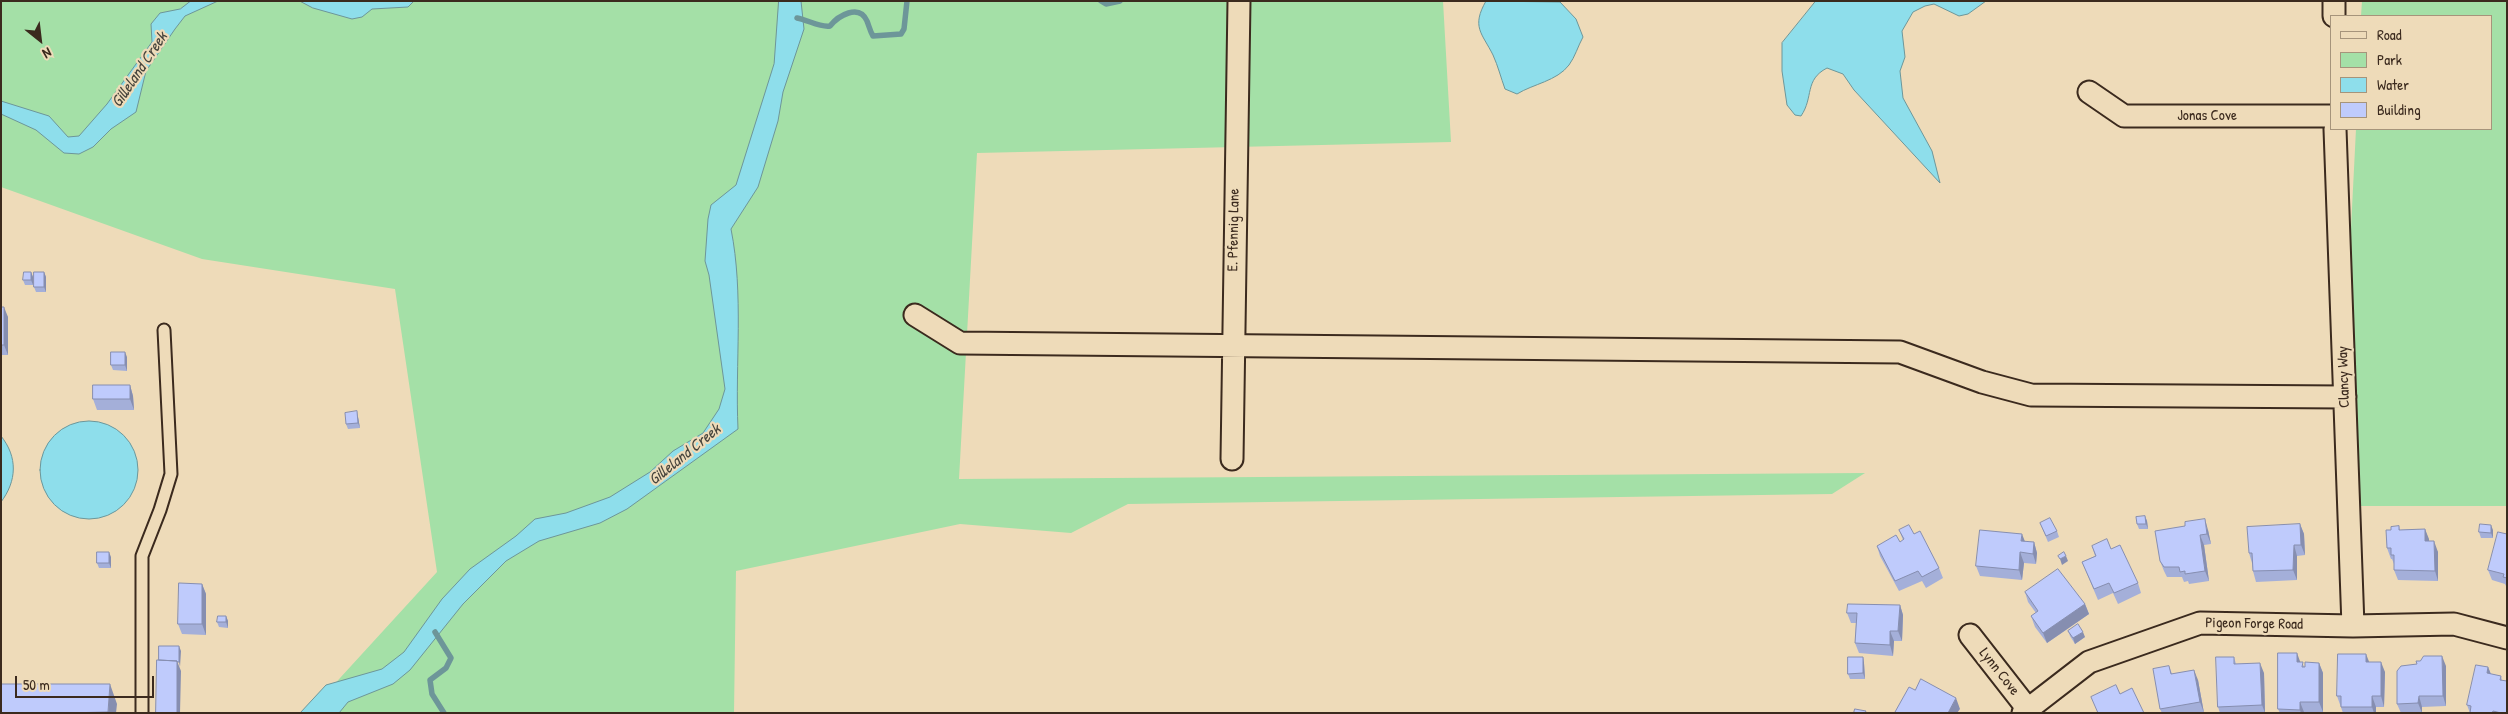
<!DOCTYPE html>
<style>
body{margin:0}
#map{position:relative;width:2508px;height:714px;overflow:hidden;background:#eedbb9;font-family:"Patrick Hand",sans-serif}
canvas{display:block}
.frame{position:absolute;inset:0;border:2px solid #3b2a1e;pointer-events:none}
.legend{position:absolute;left:2330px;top:15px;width:162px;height:115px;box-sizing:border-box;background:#eedbb9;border:1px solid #a6947b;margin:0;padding:6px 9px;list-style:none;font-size:15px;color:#3b2a1e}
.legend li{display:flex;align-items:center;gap:10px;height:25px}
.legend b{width:25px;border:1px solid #a6947b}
.north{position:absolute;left:15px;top:15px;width:50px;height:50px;-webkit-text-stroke:4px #eedbb9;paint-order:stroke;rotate:151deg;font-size:14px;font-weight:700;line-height:20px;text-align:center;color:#3b2a1e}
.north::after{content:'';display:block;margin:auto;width:18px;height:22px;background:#3b2a1e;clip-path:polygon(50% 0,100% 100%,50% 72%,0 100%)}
.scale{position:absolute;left:15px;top:676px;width:139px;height:22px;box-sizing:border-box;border:2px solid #3b2a1e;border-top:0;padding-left:6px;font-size:15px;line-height:18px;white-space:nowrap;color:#3b2a1e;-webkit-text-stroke:4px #eedbb9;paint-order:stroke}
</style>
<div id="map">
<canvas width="2508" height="714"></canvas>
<div class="frame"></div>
<ul class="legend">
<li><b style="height:6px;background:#eedbb9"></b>Road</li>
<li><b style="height:14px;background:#a4e0a7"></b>Park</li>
<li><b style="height:14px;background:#8edeeb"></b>Water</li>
<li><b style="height:14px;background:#bfcbfc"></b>Building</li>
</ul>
<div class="north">N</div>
<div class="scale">50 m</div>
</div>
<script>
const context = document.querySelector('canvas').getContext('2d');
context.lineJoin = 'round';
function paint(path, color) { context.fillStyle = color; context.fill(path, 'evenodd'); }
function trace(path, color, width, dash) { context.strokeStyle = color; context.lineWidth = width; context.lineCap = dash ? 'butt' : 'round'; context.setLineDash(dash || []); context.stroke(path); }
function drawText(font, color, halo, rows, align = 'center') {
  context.font = font + ' "Patrick Hand",sans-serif'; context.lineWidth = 4.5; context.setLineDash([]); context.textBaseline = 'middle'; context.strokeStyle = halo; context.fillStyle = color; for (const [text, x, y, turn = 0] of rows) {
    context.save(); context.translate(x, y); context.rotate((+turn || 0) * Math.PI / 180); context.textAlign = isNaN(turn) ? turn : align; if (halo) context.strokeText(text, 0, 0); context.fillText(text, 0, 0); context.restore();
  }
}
const green = new Path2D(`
 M1 1H1443L1451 142 977 153 959 479 1865 473 1832 494 1128 504 1071 533 960 524 736 571 734 713H308L437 572 395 289 202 259 1 187Z
 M2362 1H2507V506H2337L2356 129H2492V16H2361Z`);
const water = new Path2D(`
 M191 1H218L185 16 175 29 146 71 136 112 111 129 93 147 79 154 64 153 36 130 1 114V101L49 116 68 137 79 136 107 104 152 42 151 24 160 13 180 9Z
 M300 1H414L408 7 372 9 362 17 352 19 313 8Z
 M779 1H801L804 29 783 92 778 121 758 187 731 229C744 294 735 363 738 429L627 509 600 523 539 541 506 561 463 604 410 670 393 684 348 702 339 713H300L326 685 382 669 404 652 442 599 470 569 516 536 535 519 566 513 610 497 650 472 673 451 703 433 719 409 725 389 709 275 705 261 708 219 711 205 736 185 774 64Z
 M1486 1 1560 2 1576 19 1583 37C1578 46 1575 57 1569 65 1557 81 1533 84 1517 94L1505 89C1501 78 1498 66 1493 55 1482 33 1471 27 1486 1Z
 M1816 1H1986L1968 14 1959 16 1934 4 1925 6 1913 12 1902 31 1905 57 1900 71 1903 98 1932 151 1940 183 1854 90 1843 74 1827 68C1804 80 1814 97 1801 116L1795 115 1787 105 1782 71V43Z
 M40 470a49 49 0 1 1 98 0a49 49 0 1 1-98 0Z
 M1 436C18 457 17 481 1 502Z`);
const stream = new Path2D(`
 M1101 1 1106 4 1120 1
 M797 18C808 20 821 28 830 26 838 16 859 3 867 21 869 26 870 31 873 36L901 34 904 29 907 1
 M435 632 451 658 446 668 430 680 432 694 444 713`);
const service = new Path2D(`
 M142 713V556L160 510 171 474 164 330`);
const minor = new Path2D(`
 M2334 1V16
 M2089 92 2124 116H2332
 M2335 129 2353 626
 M915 315 960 343 1900 352 1982 382 2031 395 2345 397
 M1232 459 1239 1
 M1970 635 2027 708
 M2023 713 2089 662 2200 623 2353 626 2454 624 2507 638`);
const wall = new Path2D(`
 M31 272 33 277V285H25L23 280Z
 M44 272 46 277V292H36L34 287Z
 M1 307 8 317V355H1Z
 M127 357V371L113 370 111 365Z
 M130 385 133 396 134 410H97L93 399Z
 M358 417 360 428 348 429 346 424Z
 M2145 516 2147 521 2148 529H2139L2137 524Z
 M2040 523 2057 531 2059 537 2048 542Z
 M2300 524 2304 534 2305 555 2297 556V580L2256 582 2253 571 2252 563 2249 553Z
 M2399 526 2400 530 2425 529 2429 541 2438 552V581L2398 580 2394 570V564L2392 559H2391L2387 548 2391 530Z
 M1899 530 1914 534 1939 568 1943 578 1926 588 1922 581 1899 591 1880 556 1877 546 1900 542 1903 540Z
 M2208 530 2211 544 2204 545 2209 581 2189 584 2188 581 2184 582 2182 577H2167L2164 571 2160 561Z
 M2493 530V538H2481L2479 532Z
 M2507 534V588L2505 584 2492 580 2488 570Z
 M2034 542 2037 553 2036 564 2024 563 2022 580 1980 576 1976 566Z
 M2092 546 2111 549 2138 583 2141 593 2118 604 2113 593 2098 600 2082 562 2095 556Z
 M111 557V568H99L97 563Z
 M202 584 206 594V635L182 634 178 624Z
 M2025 592 2085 604 2089 614 2047 643 2035 627 2031 616 2036 613 2028 602Z
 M1900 605 1903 615 1902 641H1894L1893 656 1859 653 1855 643 1856 623H1851L1847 613Z
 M226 616 228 621V628L219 627 217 622Z
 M2068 631 2085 637 2075 644 2070 636Z
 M1863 657 1864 663 1865 679H1850L1848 674Z
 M2234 657 2236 664 2264 673 2265 713H2220L2218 707Z
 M2300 662 2305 667 2319 663 2323 673V712H2304V713H2280L2278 709Z
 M2369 662 2385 672 2384 707H2376V713H2343L2337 696Z
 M2417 664 2446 666V706L2422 707V713H2401L2397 704Z
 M2169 666 2172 674 2198 680 2204 713H2162L2160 709Z
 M2488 667 2491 674 2501 676 2502 680 2507 713H2470L2467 705Z`);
const shadedWall = new Path2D(`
 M31 272 33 277V285L31 280Z
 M44 272 46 277V292L44 287Z
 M4 307 8 317V355L4 345Z
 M125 352 127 357V371L125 365Z
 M130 385 133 396 134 410 130 399Z
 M357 411 358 417 360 428 358 423Z
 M2145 516 2147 521 2148 529 2146 524Z
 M2205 519 2208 530 2211 544 2207 534Z
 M2300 524 2304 534 2305 555 2301 545Z
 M2491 525 2493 530V538L2491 533Z
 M2425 529 2429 539V551L2425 541Z
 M2022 534 2026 544 2021 541Z
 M2200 535 2204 545 2209 581 2205 571Z
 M2434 541 2438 552V581L2435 571Z
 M2034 542 2037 553 2036 564 2033 554Z
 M2294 545 2297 556V580L2293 570Z
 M109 552 111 557V568L109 563Z
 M2020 552 2024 563 2022 580 2019 570Z
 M2066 556 2068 561 2062 565 2060 559Z
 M202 584 206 594V635L202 624Z
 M2085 604 2089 614 2047 643 2043 633Z
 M1900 605 1903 615 1902 641 1898 631Z
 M226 616 228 621V628L226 622Z
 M1890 631 1894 641 1893 656 1890 645Z
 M2083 632 2085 637 2075 644 2073 638Z
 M179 646 181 651 180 667 179 662Z
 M2297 653 2301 664 2297 662Z
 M2366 654 2370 664 2366 662Z
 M2442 656 2446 666V706L2443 696Z
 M1863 657 1864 663 1865 679 1863 673Z
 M177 661 181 671 180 713H177Z
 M2381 662 2385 672 2384 707 2381 696Z
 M2260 663 2264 673 2265 713 2262 705Z
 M2319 663 2323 673V712L2319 702Z
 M2488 667 2492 677 2487 673Z
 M2194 670 2198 680 2204 713 2200 702Z
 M110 684 117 704 116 713H108Z
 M2372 696 2376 707V713H2374L2372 707Z
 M2419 696 2422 707V713L2418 703Z
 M1956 698 1960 709 1957 713H1948Z
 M2300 702 2304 712V713H2301L2300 710Z`);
const building = new Path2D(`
 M24 272H31V280H23Z
 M34 272H44V287H34Z
 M1 307H4V345H1Z
 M111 352H125V365H111Z
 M93 385H130V399H93Z
 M357 411 358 423 346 424 345 413Z
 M2145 516 2146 524H2137L2136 517Z
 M2050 518 2057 531 2046 536 2040 523Z
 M2205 519 2207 534 2200 535 2205 571 2185 574V571L2180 572 2179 567H2164L2160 561 2155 531 2185 526V522Z
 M2300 524 2301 545H2294L2293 570 2253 571 2252 553H2249L2247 527Z
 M2480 524 2491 525V533L2479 532Z
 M1909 525 1914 534 1920 531 1939 568 1922 577 1918 571 1895 581 1877 546 1896 535 1900 542 1904 539 1899 530Z
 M2399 526V530L2425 529V541H2434L2435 571 2394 570V555H2391V548H2387L2386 530H2391V527Z
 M1980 530 2022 534 2021 541 2034 542 2033 554 2020 552 2019 570 1976 566Z
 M2498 532 2507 534V578L2503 577 2504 574 2488 570Z
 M2107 539 2111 549 2120 545 2138 583 2114 593 2109 583 2094 589 2082 562 2096 556 2092 546Z
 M97 552H109V563H97Z
 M2064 552 2066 556 2060 559 2058 556Z
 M2058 569 2085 604 2043 633 2031 616 2038 611 2025 592Z
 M179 583 202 584V624H178Z
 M1848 604 1900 605 1898 631H1890V645L1855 643 1857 613H1847Z
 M218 616H226V622H217Z
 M2078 624 2083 632 2073 638 2068 631Z
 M159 646H179V662H177V661L159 660Z
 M2278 653H2297V662H2303L2302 667H2305V662L2319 663V702H2300V710L2278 709Z
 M2338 654H2366V662H2381V696H2372V707H2341V696H2337Z
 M2424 656H2442L2443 696H2419L2418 703 2397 704V671L2401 666 2417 664 2416 661H2420Z
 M1848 657H1863V673L1848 674Z
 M2216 657H2234V664L2260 663 2262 705 2218 707Z
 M157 660 177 661V713H156Z
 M2476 665 2488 667 2487 673 2501 676 2500 680 2507 681V713H2501L2493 711 2492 713H2470L2471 706 2467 705Z
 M2169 666 2171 674 2194 670 2200 702 2160 709 2153 669Z
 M1921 679 1956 698 1948 713H1897L1895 712 1909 687 1915 690Z
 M1 684H110L108 712 65 713 64 712 63 713H1Z
 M2116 685 2120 694 2132 688 2144 713H2098L2091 697Z
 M1855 709 1866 711 1865 713H1854Z`);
const streetNames = [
 ["Jonas Cove",2207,116],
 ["E. Pfennig Lane",1234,230,-89],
 ["Clancy Way",2344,377,-92],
 ["Pigeon Forge Road",2254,624,1],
 ["Lynn Cove",1999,672,52]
];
const waterNames = [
 ["Gilleland Creek",140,70,-56],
 ["Gilleland Creek",685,455,-39]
];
paint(green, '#a4e0a7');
paint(water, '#8edeeb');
trace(water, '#6d9699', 1);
trace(stream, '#6d9699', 5.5);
trace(service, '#3b2a1e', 15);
trace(minor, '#3b2a1e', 25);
trace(service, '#eedbb9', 11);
trace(minor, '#eedbb9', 21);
paint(wall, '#a4afd9');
paint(shadedWall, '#868eb0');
paint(building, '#bfcbfc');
trace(building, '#868eb0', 1);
drawText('15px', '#3b2a1e', '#eedbb9', streetNames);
drawText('italic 16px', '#47453d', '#eedbb9', waterNames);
</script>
